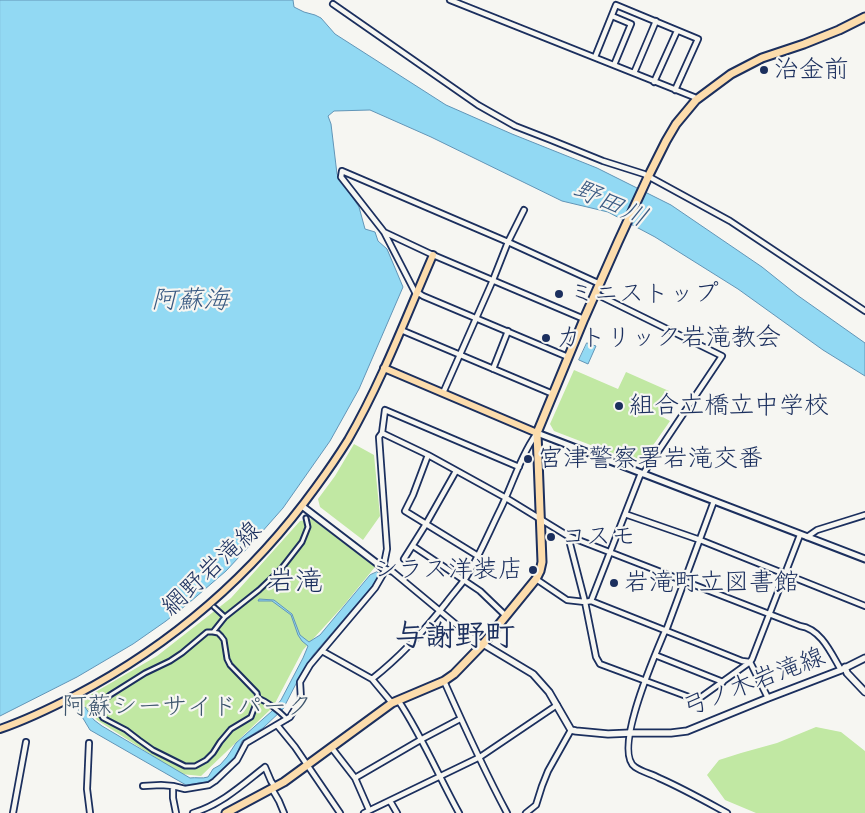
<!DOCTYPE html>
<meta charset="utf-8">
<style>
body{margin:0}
canvas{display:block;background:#f6f6f2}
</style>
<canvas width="865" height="813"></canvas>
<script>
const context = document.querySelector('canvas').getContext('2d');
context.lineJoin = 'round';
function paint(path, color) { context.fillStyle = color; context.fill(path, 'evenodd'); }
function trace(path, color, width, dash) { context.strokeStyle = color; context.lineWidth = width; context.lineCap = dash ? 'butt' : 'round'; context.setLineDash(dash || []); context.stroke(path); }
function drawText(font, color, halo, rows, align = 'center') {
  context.font = font + ' Caveat,"Klee One",sans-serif'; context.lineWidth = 4.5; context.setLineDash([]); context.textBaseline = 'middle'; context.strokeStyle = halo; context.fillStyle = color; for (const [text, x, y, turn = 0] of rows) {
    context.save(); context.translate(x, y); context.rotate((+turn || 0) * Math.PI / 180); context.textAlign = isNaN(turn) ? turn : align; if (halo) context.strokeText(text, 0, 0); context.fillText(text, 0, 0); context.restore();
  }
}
const green = new Path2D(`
 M574 370 618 389 626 372 669 391 659 415 670 421 640 464 554 431 550 424Z
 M354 444 374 455 380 516 363 540 320 507 318 499 335 476Z
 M312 519 375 567 344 605 303 650 273 707 201 776 181 774 97 720 80 701 157 656 231 598 300 521Z
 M816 727 841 732 865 751V813H756L725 800 707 775 719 760 741 753 777 743Z`);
const water = new Path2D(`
 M0 0H293L294 7 304 12 315 15 321 18 335 34 446 105 512 134 597 168 671 205 762 267 797 295 865 343V376L823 350 738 289 655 237 608 212 562 201 431 137 370 110 334 111 328 116 331 124 337 174 359 207 365 229 375 232 378 241 387 249 403 287 359 389 330 441 283 508 253 542 226 571 190 602 166 621 133 644 77 677 0 716Z
 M587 343 596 346 588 364 579 360Z
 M377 572 380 574 373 585 313 655 299 678 283 709 263 728 242 741 236 756 214 781 186 785 90 730 78 710 85 707 94 720 102 726 190 778C196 777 202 779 208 777L213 769 220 765 227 757 236 743 272 711 281 700 303 658 308 646 302 641 298 635 291 615 272 601H258L259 599 274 600 292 614 300 635 309 642 320 635 370 575Z`);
const pedestrian = new Path2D(`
 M214 607 225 617
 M213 632 225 617 259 590 281 569 302 542 308 527 306 518
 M258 698 257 693 230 665 227 659 224 640 221 636 218 633 213 632H207L182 653 170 661 145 673 110 695 103 701 100 707V713L103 718 126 730 139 740 153 750 185 766H195L206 760 213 753 220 742 231 729 251 717 258 698C270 703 278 710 287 719`);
const minor = new Path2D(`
 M450 0 694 97 696 100
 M333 4 478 105 515 126 551 140 603 161 644 174 730 221 865 311
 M612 16 631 24 614 65
 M595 57 616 5 698 39 675 90
 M634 73 656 21
 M654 82 677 31
 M384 232 433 255 584 319
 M417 292 423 296 568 357
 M416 294 384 232 341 177 342 171 508 242 600 284
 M596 294 722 356 643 474
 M401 330 553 394
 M493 369 508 331
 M443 393 493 280 508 242 524 210
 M382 433 379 437 387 549 384 564 382 567
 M428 455 413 495 405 511 478 556
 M519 467 385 410 382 433 428 455 506 498 568 536 800 626C821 629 831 653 841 670
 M714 501 667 628 665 631C656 653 612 751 635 767 642 772 652 774 659 778 682 788 705 801 727 813
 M625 514 700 540 865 606
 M568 536 585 602 596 657 600 664 697 700 750 662 752 659 800 535
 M807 537 817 530 865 515
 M413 546 480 591 506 616
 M404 559 426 524 456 471
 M383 568 393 572 476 641 483 644
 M536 579 567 600 585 602 591 601 641 473
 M591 601 702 645 742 661 750 662
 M322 651 372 679 392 703
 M655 655 723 682
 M750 662 768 698
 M372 679C400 657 424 631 446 603 452 595 459 587 465 579 479 557 489 532 501 508 513 483 521 455 537 433
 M444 681C464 726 484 770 507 813
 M398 700C422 736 438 775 459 813
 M277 725 295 747 340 813
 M89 743 87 789 90 813
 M331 747 355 778 369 810
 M355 778 422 739 460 719
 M143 786 161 785 173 786
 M272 789 279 801 284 813
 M390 801 397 813
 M13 813 26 742
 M176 813 173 798V786L185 789 209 785 215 781 237 760 246 743 290 717 301 699 300 682 310 665 375 588 386 569
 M193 813C222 804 242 785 265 767L271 781 275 787
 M364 813 480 757 557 705
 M526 813 536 805 542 786 548 771 571 730`);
const tertiary = new Path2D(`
 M537 433 865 559
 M302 506 383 568`);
const secondary = new Path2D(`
 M483 644 533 674 549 692 571 730 576 731 608 734 631 733H671L687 731 768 698 841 670 865 658
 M845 667 847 673 865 692`);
const primary = new Path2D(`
 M384 368 537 433
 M0 729C26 720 51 708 76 695 171 645 253 574 316 487 327 472 338 456 348 440 382 381 406 317 433 255`);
const trunk = new Path2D(`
 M226 813 284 782 392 703 444 681 454 674 483 644 536 579 540 571 542 562 537 433 584 319 618 242 648 177 666 141 676 124 696 100 731 74 762 58 804 44 839 30 865 17`);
const markers = [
 [764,70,5,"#1b2f5e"],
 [559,294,5,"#1b2f5e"],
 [546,338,5,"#1b2f5e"],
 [619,406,5,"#1b2f5e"],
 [528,459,5,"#1b2f5e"],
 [551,537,5,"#1b2f5e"],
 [533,570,5,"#1b2f5e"],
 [614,583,5,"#1b2f5e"]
];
const poiNames = [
 ["治金前",774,70],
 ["ミニストップ",569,294],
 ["カトリック岩滝教会",556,338],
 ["組合立橋立中学校",629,406],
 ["宮津警察署岩滝交番",538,459],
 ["コスモ",561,537],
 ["シラス洋装店",523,570,"right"],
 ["岩滝町立図書館",624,583]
];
const streetNames = [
 ["網野岩滝線",212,569,-43],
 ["弓ノ木岩滝線",754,683,-21]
];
const parkNames = [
 ["阿蘇シーサイドパーク",187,707]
];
const waterNames = [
 ["野田川",610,204,25],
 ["阿蘇海",190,301]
];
const quarterNames = [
 ["岩滝",295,583]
];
const districtNames = [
 ["与謝野町",455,637]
];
paint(green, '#c1e8a3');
paint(water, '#92d9f3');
trace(water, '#6295b7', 1);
trace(pedestrian, '#1b2f5e', 7);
trace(minor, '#1b2f5e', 8);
trace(tertiary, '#1b2f5e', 9);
trace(secondary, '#1b2f5e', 9);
trace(primary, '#1b2f5e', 10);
trace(trunk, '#1b2f5e', 11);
trace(pedestrian, '#f6f6f2', 3);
trace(minor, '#f6f6f2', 4.5);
trace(tertiary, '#f6f6f2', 5);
trace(secondary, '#f6f6f2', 5.5);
trace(primary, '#fcdcac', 6);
trace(trunk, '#fcdcac', 7);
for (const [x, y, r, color] of markers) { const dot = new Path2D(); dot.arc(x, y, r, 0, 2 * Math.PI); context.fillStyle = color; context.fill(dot); trace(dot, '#f6f6f2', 2); }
drawText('25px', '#1b2f5e', '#f6f6f2', poiNames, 'left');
drawText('25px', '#1b2f5e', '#f6f6f2', streetNames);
drawText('25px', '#3c546c', '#f6f6f2', parkNames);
drawText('italic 26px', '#395a83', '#f6f6f2', waterNames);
drawText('28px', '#1b2f5e', '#f6f6f2', quarterNames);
drawText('bold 30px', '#1b2f5e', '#f6f6f2', districtNames);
</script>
